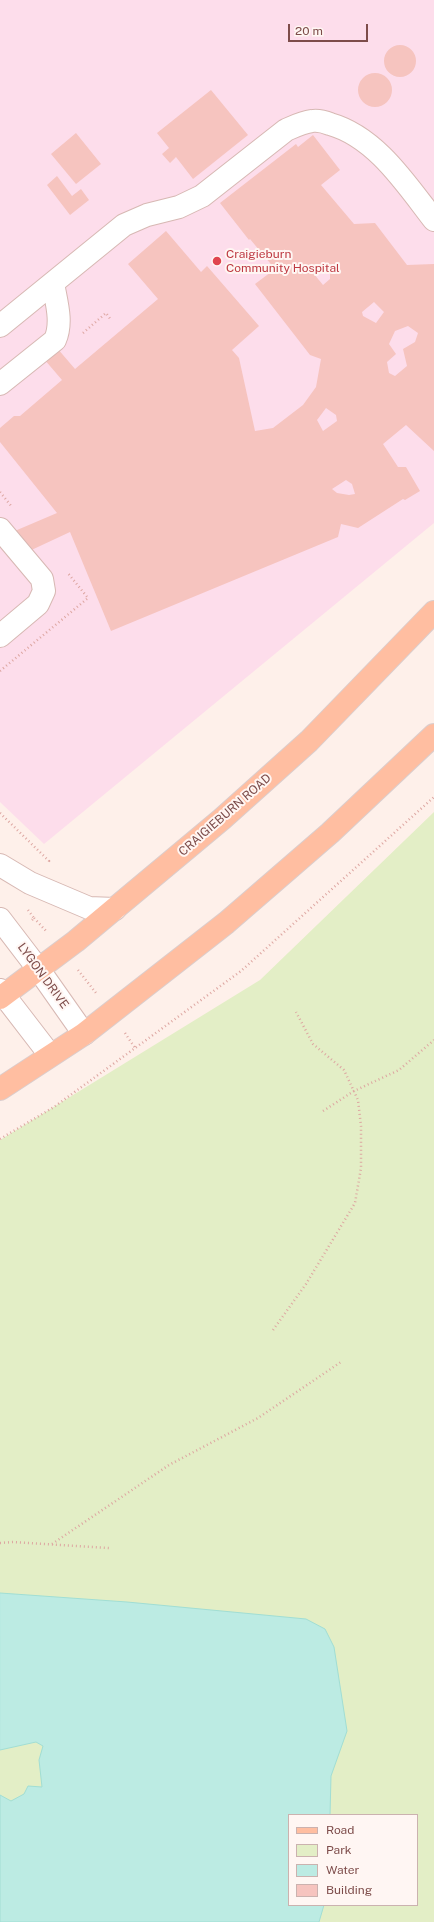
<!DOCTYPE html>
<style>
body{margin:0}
#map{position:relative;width:434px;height:1922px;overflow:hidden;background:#fef0ea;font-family:"Public Sans",sans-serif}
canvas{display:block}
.legend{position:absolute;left:288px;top:1814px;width:130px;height:92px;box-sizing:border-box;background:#fff6f3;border:1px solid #cbb2af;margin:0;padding:5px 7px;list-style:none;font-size:12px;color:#7d4c4a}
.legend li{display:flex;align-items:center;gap:8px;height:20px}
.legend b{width:20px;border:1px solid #cbb2af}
.scale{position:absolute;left:288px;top:24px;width:80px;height:18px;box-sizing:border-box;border:2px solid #7d4c4a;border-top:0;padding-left:5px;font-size:12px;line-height:14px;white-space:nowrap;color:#7d4c4a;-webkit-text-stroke:3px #fff6f3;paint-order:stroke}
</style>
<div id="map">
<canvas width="434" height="1922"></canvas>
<ul class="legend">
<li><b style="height:5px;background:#ffbea1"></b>Road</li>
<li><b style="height:11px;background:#e3eec6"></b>Park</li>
<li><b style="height:11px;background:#bcebe3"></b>Water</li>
<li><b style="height:11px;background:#f6c4bf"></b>Building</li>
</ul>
<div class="scale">20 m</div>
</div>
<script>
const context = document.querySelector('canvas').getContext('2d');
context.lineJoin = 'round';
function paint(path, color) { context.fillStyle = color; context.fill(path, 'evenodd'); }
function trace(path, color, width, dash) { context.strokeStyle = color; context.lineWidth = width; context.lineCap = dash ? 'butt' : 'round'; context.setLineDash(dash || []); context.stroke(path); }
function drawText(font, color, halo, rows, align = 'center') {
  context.font = font + ' "Public Sans",sans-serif'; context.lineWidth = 4; context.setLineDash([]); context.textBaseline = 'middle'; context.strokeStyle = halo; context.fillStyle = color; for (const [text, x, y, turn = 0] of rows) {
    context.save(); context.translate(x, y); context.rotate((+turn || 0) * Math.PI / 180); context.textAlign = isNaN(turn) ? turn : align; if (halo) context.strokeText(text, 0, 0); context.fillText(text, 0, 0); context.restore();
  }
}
const medical = new Path2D(`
 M0 0H434V523L44 844 0 802Z`);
const green = new Path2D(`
 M434 812V1922H0V1140L260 980ZM289 1815H417V1905H289Z`);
const water = new Path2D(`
 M0 1593 127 1602 306 1619 325 1629 334 1647 347 1731 331 1776 330 1815H289V1905H324L319 1922H0V1795L11 1801 24 1794 28 1786 42 1787 39 1760 43 1746 36 1742 0 1750Z`);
const building = new Path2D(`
 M384 61a16 16 0 1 1 32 0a16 16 0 1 1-32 0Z
 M358 90a17 17 0 1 1 34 0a17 17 0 1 1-34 0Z
 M211 90 248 135 193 179 176 157 170 163 162 154 169 148 157 133Z
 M76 133 101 164 76 184 51 154Z
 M313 135 340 170 321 185 354 224 375 223 407 265 434 264V451L406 425 383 444 398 467H406L420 491 405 500 403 499 358 528 341 524 338 537 111 631 70 532 25 553 10 533 57 513 0 442V428L14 416H20L62 380 32 345 45 334 75 369 158 299 128 264 166 231 201 272 207 266 259 326 232 350 239 358 255 431 273 428 303 405 316 387 321 359 310 355 255 284 275 269 250 239 249 240 220 203 296 144 298 147ZM321 268 327 269 330 274V279L323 285 314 274ZM374 302 384 312 376 323 363 316 362 312ZM408 326 418 333 415 342 403 349 407 366 395 376 389 373 387 362 396 354 389 344 395 331ZM326 408 336 415 337 421 323 431 317 420ZM346 480 352 484 355 494 349 495 337 493 332 489Z
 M57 176 72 196 81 189 89 200 70 215 47 185Z`);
const path = new Path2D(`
 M83 333 106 313 111 320
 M0 492 12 507
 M0 671 88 598 67 572
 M0 813 49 861 47 863
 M28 910 34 918 32 920
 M34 918 47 932
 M78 970 96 993
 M125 1033 135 1048
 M323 1111 354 1091 399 1070 434 1040
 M0 1139 54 1107 241 971 434 797
 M273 1330 306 1284 355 1203 361 1168V1126L358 1100 344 1070 313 1044 296 1012
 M0 1543 13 1542 109 1548
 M52 1544 169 1465 258 1418 341 1362`);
const minor = new Path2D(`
 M0 326 124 225 147 215 179 207 202 196 286 130C295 126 303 122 312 121 318 120 325 122 330 124 376 137 406 184 434 220
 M0 384 55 340C63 322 56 301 53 283
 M0 529 42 579 44 591 38 604 0 636
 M0 865 30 883 89 908 115 909
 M0 919 39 970 84 1034
 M0 990 50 1055`);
const major = new Path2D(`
 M0 998 76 941 222 819 309 741 434 612
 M0 1089 84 1034 226 923 330 833 434 735`);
const markers = [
 [217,261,5,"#e0444e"]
];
const healthNames = [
 ["Craigieburn",226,254],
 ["Community Hospital",226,268]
];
const streetNames = [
 ["CRAIGIEBURN ROAD",225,815,-41],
 ["LYGON DRIVE",43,976,54]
];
paint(medical, '#fdddeb');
paint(green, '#e3eec6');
paint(water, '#bcebe3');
trace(water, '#a1ded4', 1);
paint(building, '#f6c4bf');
trace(minor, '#d7b8b3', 24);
trace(major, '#dbcdcc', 24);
trace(path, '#dda6a1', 2.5, [1, 3]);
trace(minor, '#fff', 22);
trace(major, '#ffbea1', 22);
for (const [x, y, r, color] of markers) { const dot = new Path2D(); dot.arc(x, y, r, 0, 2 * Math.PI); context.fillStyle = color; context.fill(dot); trace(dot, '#fff6f3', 1.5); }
drawText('12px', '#be3a42', '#fff6f3', healthNames, 'left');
drawText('12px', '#7d4c4a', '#fff6f3', streetNames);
</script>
